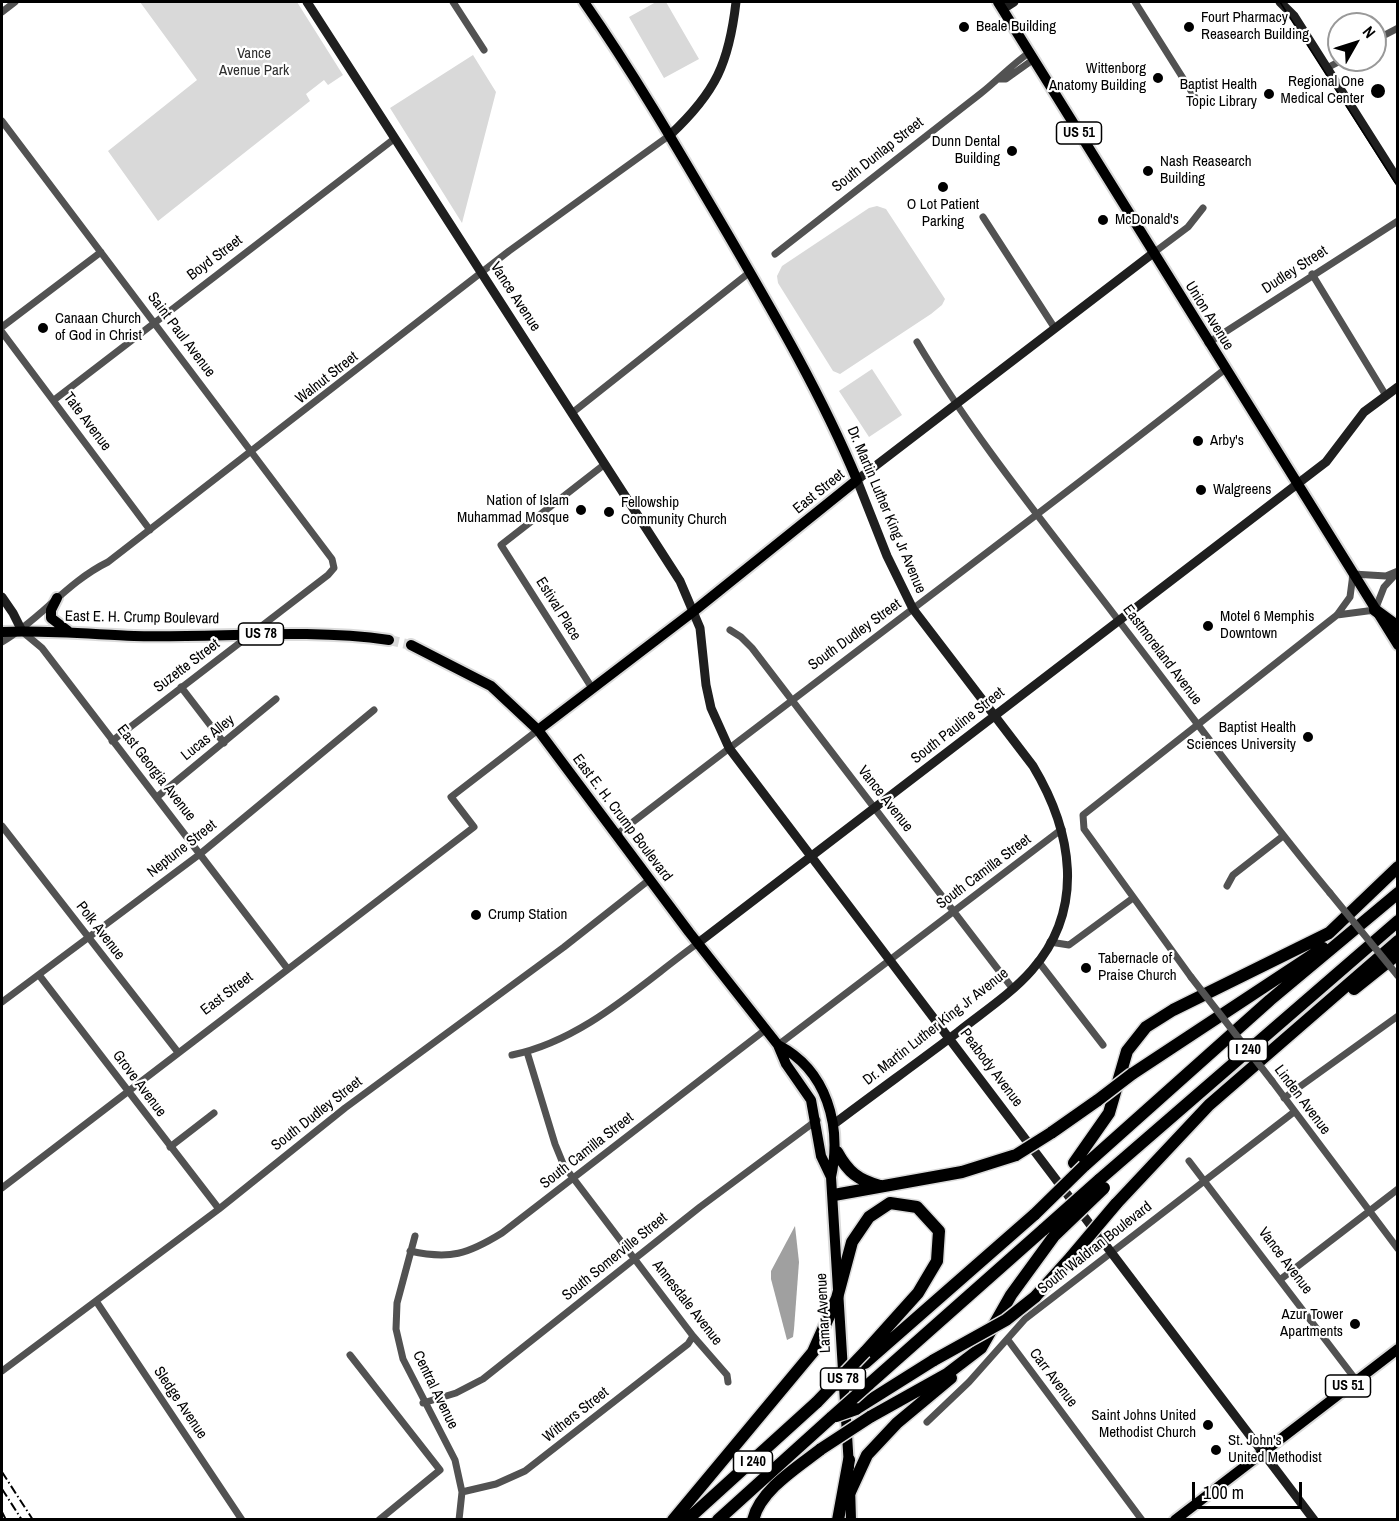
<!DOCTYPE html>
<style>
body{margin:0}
#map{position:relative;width:1399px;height:1521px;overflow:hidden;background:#fff;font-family:"Archivo Narrow",sans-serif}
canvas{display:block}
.frame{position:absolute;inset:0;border:3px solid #000;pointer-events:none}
.north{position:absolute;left:1327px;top:12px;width:60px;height:60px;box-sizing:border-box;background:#fff;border:2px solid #999;border-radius:50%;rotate:51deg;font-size:16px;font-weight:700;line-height:24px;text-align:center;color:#000}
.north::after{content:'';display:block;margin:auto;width:21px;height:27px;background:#000;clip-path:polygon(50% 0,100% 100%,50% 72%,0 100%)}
.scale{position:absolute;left:1192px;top:1482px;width:110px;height:27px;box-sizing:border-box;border:3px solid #000;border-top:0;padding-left:8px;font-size:18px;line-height:21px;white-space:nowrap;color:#000;-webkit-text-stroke:4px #fff;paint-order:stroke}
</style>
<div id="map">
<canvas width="1399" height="1521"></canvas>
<div class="frame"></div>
<div class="north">N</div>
<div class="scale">100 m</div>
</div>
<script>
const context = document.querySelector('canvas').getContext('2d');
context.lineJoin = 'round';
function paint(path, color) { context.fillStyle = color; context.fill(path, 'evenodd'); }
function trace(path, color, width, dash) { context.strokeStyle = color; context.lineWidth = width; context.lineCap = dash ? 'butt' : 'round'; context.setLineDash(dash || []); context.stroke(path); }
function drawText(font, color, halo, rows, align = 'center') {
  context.font = font + ' "Archivo Narrow",sans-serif'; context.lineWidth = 4.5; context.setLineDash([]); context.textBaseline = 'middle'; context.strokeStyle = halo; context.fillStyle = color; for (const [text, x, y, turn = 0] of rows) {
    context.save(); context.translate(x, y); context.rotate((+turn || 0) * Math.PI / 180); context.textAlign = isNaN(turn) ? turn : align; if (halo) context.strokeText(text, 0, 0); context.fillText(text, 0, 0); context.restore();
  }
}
const green = new Path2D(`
 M140 2H297L343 75 328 85 324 80 306 94 310 101 158 221 108 151 197 80Z
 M656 2H666L699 59 664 78 629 17Z
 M473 55 496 92 462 223 390 108Z
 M877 206 886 209 945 299 942 305 931 314 840 374 833 371 778 283 777 276 782 266 869 208Z
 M872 369 902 415 869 437 839 391Z`);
const water = new Path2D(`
 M795 1226 799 1262 794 1329 793 1337 787 1340 771 1279V1271Z`);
const primaryTunnel = new Path2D(`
 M389 640 411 645`);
const street = new Path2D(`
 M453 2 484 50
 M1135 2 1198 102
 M2 12 15 2
 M1375 40 1398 28
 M1327 68 1342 60
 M999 79H1006L1034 59
 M2 121 332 559 334 568 328 575 112 741
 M983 217 1054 327
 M775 254 980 94C998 80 1010 66 1030 52
 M1152 254 1188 227 1203 208
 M1312 274 1385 394
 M2 327 101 252
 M2 332 150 530
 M917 342C976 441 1049 529 1119 621 1189 712 1256 804 1330 893
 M1208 343 1398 221
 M54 400 394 139
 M572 413 750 272
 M1337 615 1375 610 1384 587 1396 574
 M730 630 741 637 752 648 1013 989
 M24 633 42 648 287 968
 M2 642C40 620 67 582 108 562L509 251 670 135
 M181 687 224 743
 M592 688 501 545 605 464
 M157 797 276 699
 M2 826 177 1051
 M616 835C818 679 1024 527 1224 370
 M1227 886 1233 875 1283 836
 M1050 942 1069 945 1133 898
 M1038 961 1103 1045
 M39 975 219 1209
 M1191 977 1084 829 1083 815 1337 615 1350 597 1353 574 1386 576 1398 571
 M2 1002 200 854 374 710
 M778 1045 1062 829
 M527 1052 555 1144 564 1166 693 1336 727 1375 728 1382
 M512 1055C584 1040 640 985 698 943
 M1272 1081 1398 1249
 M1284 1098 1398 1016
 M170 1147 214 1113
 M1189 1161 1356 1380
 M2 1188 474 827 451 797 538 730
 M415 1236 397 1303 396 1329 403 1359 455 1460 462 1492 459 1520
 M410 1251C450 1260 468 1254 502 1233L765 1030
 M1281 1279 1398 1189
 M96 1301 242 1520
 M1008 1340 1142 1520
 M350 1355 440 1470 379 1520
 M2 1371 219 1209 345 1108 564 947 649 880
 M423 1403 456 1393 483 1379 700 1207 817 1120
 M927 1422 969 1382 1025 1319 1294 1112
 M462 1492 496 1484 525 1471 688 1344 693 1336`);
const secondary = new Path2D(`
 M307 2 680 581 700 628 706 685 711 708 729 748 1314 1520
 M1280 2 1294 16 1398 180
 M1003 9 1014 2
 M670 135C716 92 729 63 736 2
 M2 597 13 613 22 631
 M698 943 1326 462 1364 412 1398 387
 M834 1124C875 1093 917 1063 958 1032 983 1012 1011 994 1032 970 1086 908 1072 831 1033 766L913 609 887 556 857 480 1152 254`);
const primary = new Path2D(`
 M998 2 1398 645
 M57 598 51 610V618L68 631
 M2 632C46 630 89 634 134 636 219 638 304 628 389 640
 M411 645 491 686 538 730 689 932 778 1045 786 1064 811 1100 821 1156 831 1177 849 1467
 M538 730 694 611 857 480C822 396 776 317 730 238 683 158 637 78 584 2
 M778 1045C827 1070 842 1126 831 1177
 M850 1486 851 1520
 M1175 1520 1398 1349`);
const highway = new Path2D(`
 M1375 610 1398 627
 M1354 989 1398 954
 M1132 1074 1323 948
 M1051 1133 1098 1100
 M837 1152C848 1172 858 1180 880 1186
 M1074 1163 1109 1113 1127 1051 1146 1027 1173 1010 1329 933 1398 867
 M1084 1166 1270 1000 1398 893
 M1099 1180 1398 921
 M834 1195 962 1172 1016 1155
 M1116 1204 1209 1105 1398 941
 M1035 1297 1072 1256
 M865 1363 1035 1214
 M868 1385 1044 1229
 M856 1409 934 1360
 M870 1417 947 1374 981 1348 1011 1295 1054 1236
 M850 1492 867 1455 897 1423 951 1378
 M673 1520 813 1352 837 1298 852 1242 869 1217 890 1203 917 1207 939 1231 937 1261 918 1293 865 1352
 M687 1520 817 1402
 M718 1520 832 1417
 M753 1520C760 1490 798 1467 821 1449
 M838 1520 849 1460`);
const tram = new Path2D(`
 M1280 2 1398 187`);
const rail = new Path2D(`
 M2 1472 33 1520
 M2 1489 22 1520
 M2 1512 6 1520`);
const streetBridge = new Path2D(`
 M1330 893 1398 976
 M1191 977 1272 1081`);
const highwayBridge = new Path2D(`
 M1098 1100 1132 1074
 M1016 1155 1051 1133
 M1035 1214 1084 1166
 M1044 1229 1099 1180
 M1054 1236 1104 1188
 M1072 1256 1116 1204
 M934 1360 1006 1320 1035 1297
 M817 1402 865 1352
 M836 1416 856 1409
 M832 1417 868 1385
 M821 1449 870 1417`);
const markers = [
 [964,27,6,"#000"],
 [1189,27,6,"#000"],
 [1158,78,6,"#000"],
 [1378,91,8,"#000"],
 [1269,94,6,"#000"],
 [1012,151,6,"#000"],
 [1148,171,6,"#000"],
 [943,187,6,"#000"],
 [1103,220,6,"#000"],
 [43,328,6,"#000"],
 [1198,441,6,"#000"],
 [1201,490,6,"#000"],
 [581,510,6,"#000"],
 [609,512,6,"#000"],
 [1208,626,6,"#000"],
 [1308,737,6,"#000"],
 [476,915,6,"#000"],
 [1086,968,6,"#000"],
 [1355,1324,6,"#000"],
 [1208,1425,6,"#000"],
 [1216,1450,6,"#000"]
];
const shields = [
 [1079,133,45],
 [261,634,45],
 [1248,1050,39],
 [843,1379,45],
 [1348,1386,45],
 [753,1462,39]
];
const shieldNames = [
 ["US 51",1079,133],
 ["US 78",261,634],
 ["I 240",1248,1050],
 ["US 78",843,1379],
 ["US 51",1348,1386],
 ["I 240",753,1462]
];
const poiNames = [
 ["Fourt Pharmacy",1201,18],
 ["Reasearch Building",1201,35],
 ["Beale Building",976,27],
 ["Wittenborg",1146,69,"right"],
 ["Anatomy Building",1146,86,"right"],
 ["Regional One",1364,82,"right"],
 ["Medical Center",1364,99,"right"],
 ["Baptist Health",1257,85,"right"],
 ["Topic Library",1257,102,"right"],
 ["Dunn Dental",1000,142,"right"],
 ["Building",1000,159,"right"],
 ["Nash Reasearch",1160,162],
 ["Building",1160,179],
 ["O Lot Patient",943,205,"center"],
 ["Parking",943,222,"center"],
 ["McDonald's",1115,220],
 ["Canaan Church",55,319],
 ["of God in Christ",55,336],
 ["Arby's",1210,441],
 ["Walgreens",1213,490],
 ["Nation of Islam",569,501,"right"],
 ["Muhammad Mosque",569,518,"right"],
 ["Fellowship",621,503],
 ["Community Church",621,520],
 ["Motel 6 Memphis",1220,617],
 ["Downtown",1220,634],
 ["Baptist Health",1296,728,"right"],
 ["Sciences University",1296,745,"right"],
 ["Crump Station",488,915],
 ["Tabernacle of",1098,959],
 ["Praise Church",1098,976],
 ["Azur Tower",1343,1315,"right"],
 ["Apartments",1343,1332,"right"],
 ["Saint Johns United",1196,1416,"right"],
 ["Methodist Church",1196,1433,"right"],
 ["St. John's",1228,1441],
 ["United Methodist",1228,1458]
];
const parkNames = [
 ["Vance",254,54],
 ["Avenue Park",254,71]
];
const streetNames = [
 ["South Dunlap Street",878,155,-38],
 ["Boyd Street",215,258,-37],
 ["Dudley Street",1295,270,-33],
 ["Vance Avenue",515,297,57],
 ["Union Avenue",1209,316,58],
 ["Saint Paul Avenue",181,335,53],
 ["Walnut Street",327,378,-38],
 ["Tate Avenue",87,422,53],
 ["East Street",819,492,-39],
 ["Dr. Martin Luther King Jr Avenue",886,510,67],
 ["Estival Place",558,609,58],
 ["East E. H. Crump Boulevard",142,618,1],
 ["South Dudley Street",855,635,-36],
 ["Eastmoreland Avenue",1162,655,53],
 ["Suzette Street",187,666,-37],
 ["South Pauline Street",958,726,-38],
 ["Lucas Alley",208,738,-39],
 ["East Georgia Avenue",156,773,52],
 ["Vance Avenue",885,799,52],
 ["East E. H. Crump Boulevard",622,818,53],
 ["Neptune Street",182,849,-38],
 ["South Camilla Street",984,872,-37],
 ["Polk Avenue",100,931,52],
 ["East Street",227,994,-37],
 ["Dr. Martin Luther King Jr Avenue",936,1027,-38],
 ["Peabody Avenue",991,1068,53],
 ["Grove Avenue",139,1084,53],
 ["Linden Avenue",1302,1100,53],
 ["South Dudley Street",317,1114,-38],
 ["South Camilla Street",587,1151,-38],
 ["South Waldran Boulevard",1095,1248,-38],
 ["South Somerville Street",615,1257,-39],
 ["Vance Avenue",1285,1261,53],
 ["Annesdale Avenue",687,1303,52],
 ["Lamar Avenue",824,1313,-93],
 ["Carr Avenue",1053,1378,53],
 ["Central Avenue",435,1390,64],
 ["Sledge Avenue",180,1403,56],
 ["Withers Street",576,1415,-38]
];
paint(green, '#d9d9d9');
paint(water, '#a0a0a0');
trace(primaryTunnel, '#d9d9d9', 10, [10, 5]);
trace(primary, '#dbdbdb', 14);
trace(highway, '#dbdbdb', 15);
trace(street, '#525252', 7);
trace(secondary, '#1f1f1f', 9);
trace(primary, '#000', 10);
trace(highway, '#000', 12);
trace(tram, '#000', 1.5);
trace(rail, '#000', 2, [9, 3, 1.5, 3]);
trace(highwayBridge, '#dbdbdb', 15, []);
trace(streetBridge, '#525252', 7);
trace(highwayBridge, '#000', 12);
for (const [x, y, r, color] of markers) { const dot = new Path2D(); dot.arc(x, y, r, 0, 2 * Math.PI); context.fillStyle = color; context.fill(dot); trace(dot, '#fff', 2); }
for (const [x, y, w] of shields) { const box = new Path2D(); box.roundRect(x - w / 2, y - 11, w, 22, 4.5); context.fillStyle = '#fff'; context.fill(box); trace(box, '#000', 1.5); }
drawText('bold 14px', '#000', null, shieldNames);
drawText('15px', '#000', '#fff', poiNames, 'left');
drawText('15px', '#303030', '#fff', parkNames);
drawText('15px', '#000', '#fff', streetNames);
</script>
